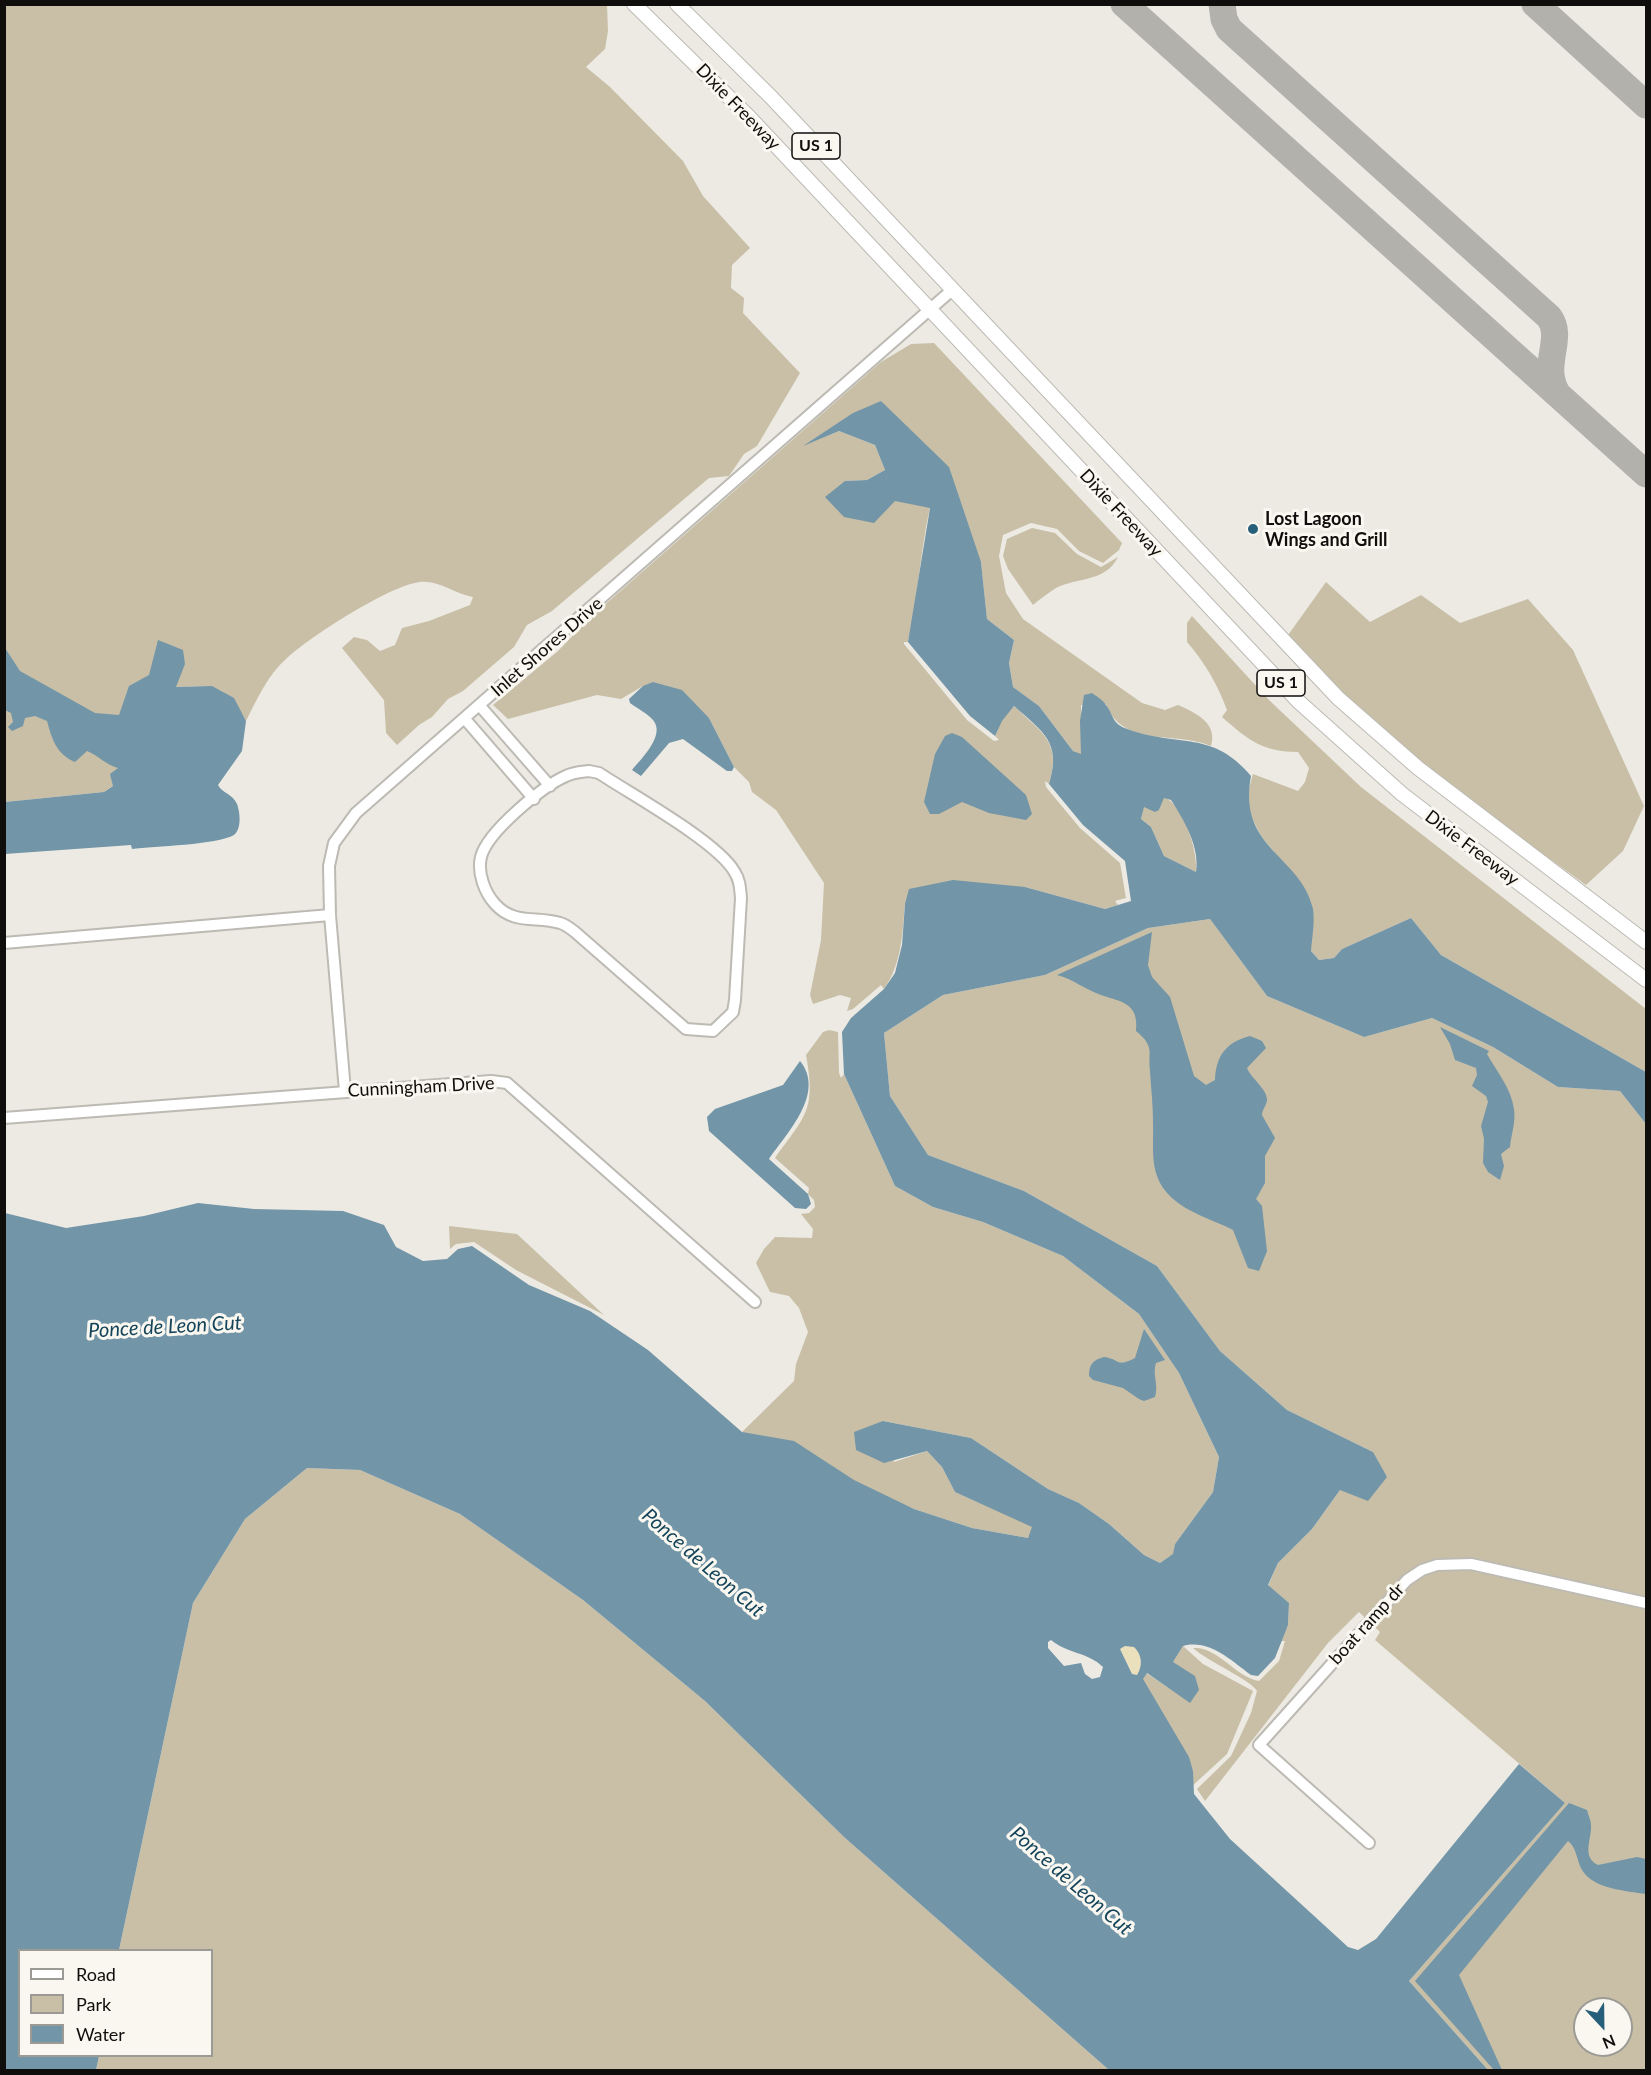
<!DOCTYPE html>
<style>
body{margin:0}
#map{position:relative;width:1651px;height:2075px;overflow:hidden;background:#eceae3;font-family:Lato,sans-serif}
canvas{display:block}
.frame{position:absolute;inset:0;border:6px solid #0f0e0c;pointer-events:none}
.legend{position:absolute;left:18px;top:1949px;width:195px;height:108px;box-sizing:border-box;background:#faf7f0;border:2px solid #9c9a95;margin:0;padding:8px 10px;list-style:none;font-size:18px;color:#0f0e0c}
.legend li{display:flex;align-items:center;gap:12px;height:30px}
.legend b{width:30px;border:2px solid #9c9a95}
.north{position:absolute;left:1573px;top:1997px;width:60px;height:60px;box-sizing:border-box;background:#faf7f0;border:2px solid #9c9a95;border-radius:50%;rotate:158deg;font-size:16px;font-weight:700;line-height:24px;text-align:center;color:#0f0e0c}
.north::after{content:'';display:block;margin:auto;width:21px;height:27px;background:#275e79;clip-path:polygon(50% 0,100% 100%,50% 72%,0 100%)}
</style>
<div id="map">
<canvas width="1651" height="2075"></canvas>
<div class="frame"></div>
<ul class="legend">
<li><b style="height:8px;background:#fff"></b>Road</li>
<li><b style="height:16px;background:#c8bfa6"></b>Park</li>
<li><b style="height:16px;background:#7295a8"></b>Water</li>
</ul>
<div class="north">N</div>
</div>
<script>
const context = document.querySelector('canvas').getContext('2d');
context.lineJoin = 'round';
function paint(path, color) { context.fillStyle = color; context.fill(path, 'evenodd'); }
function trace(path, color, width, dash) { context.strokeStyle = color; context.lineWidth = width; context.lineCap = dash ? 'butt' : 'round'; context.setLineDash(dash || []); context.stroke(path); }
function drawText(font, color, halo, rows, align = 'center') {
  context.font = font + ' Lato,sans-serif'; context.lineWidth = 6; context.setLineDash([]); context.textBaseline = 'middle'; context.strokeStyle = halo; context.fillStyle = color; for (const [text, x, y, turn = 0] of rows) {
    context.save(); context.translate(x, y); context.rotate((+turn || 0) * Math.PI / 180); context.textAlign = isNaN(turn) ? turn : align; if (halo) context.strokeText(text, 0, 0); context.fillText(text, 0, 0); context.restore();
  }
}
const green = new Path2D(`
 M4 5H607L608 31 605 49 586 67 610 87 683 161 703 196 750 248 732 265 731 288 744 298 743 313 800 373 757 446 744 454 729 476 709 478 552 611 527 625 514 647 463 691 448 699 432 717 419 725 397 745 386 733 384 700 342 648 354 637 367 640 380 651 395 645 402 628 429 621 470 605 473 597C455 594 439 580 420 582 390 585 308 638 286 659 268 675 257 699 246 721 226 684 215 686 176 687L132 772 104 792 5 802Z
 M934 343 1122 543 1119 550 1103 563 1079 551 1057 529 1031 523 1003 535 999 556 1006 593 1023 619 1142 703 1165 710 1178 705C1196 713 1218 723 1211 746 1176 731 1122 748 1106 704L1081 705V755L1073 751 1039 706 1013 687 1009 663 1014 640 987 619 981 562 881 401 807 444 839 431 875 445 885 470 867 480 845 481 895 500 930 507C920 552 918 598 908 642H904V644L967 720 994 741 999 740 995 736 1001 721 1014 706C1042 733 1062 742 1049 784L1045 781 1046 787 1080 828 1120 863 1126 898 1115 901 1118 905 1105 909 1025 887 905 904C902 935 902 963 884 989L881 985 853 1009 847 1011 851 998 840 995 813 1004 810 995 821 940 824 883 776 810 752 792 749 782 734 767 709 718 643 686 621 699 597 695 508 719 493 705 558 651 592 616 881 362 911 344Z
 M1032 528 1055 533 1077 554 1101 567 1118 557C1106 582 1078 577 1056 588 1048 593 1040 599 1033 605L1008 569 1003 556 1007 539Z
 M1326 582 1370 622 1421 595 1460 623 1528 599 1573 650 1644 806 1623 851 1586 885 1447 785 1345 698 1286 638Z
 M1192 616 1269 700 1361 787 1646 1009V1072L1441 955 1411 918 1342 949 1334 958 1319 960 1311 951 1300 884 1261 836 1250 814 1247 796 1253 774 1298 791 1305 782 1309 768 1298 752C1263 752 1248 740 1222 717L1227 710C1217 683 1205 663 1187 642V623Z
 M1164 797C1184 805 1198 852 1196 872L1164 856 1151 827 1141 819 1144 806 1159 810Z
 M1210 919 1267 996 1364 1037 1432 1018 1493 1047 1558 1087 1620 1091 1646 1124V2070H1488L1409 1981 1565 1803 1375 1640 1380 1632 1359 1612 1328 1643 1205 1801 1197 1789 1231 1756 1251 1713 1257 1691C1251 1680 1207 1661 1193 1648 1218 1646 1235 1677 1259 1681L1279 1661 1285 1641H1280L1288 1625 1289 1603 1268 1586 1278 1563 1312 1529 1340 1490 1373 1452 1287 1410 1220 1351 1157 1266 1024 1191 928 1155 890 1096 884 1033 943 995 1045 975 1148 928ZM1585 2009H1621V2045H1585Z
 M829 1030 838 1032 839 1073 841 1078 844 1074 895 1186 933 1207 983 1222 1063 1256 1139 1314 1179 1373 1219 1457 1213 1492 1175 1544 1174 1554 1160 1563 1144 1555 1109 1524 1079 1503 1048 1489 971 1438 883 1421 894 1462 927 1451 942 1467 955 1492 1033 1526 1028 1538 972 1528 914 1509 742 1432 794 1381 796 1364 808 1332 799 1308 789 1296 770 1292 756 1263 764 1249 775 1237 812 1238 813 1229 801 1214 809 1213 815 1207 814 1200 808 1194 809 1188 775 1158C806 1115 816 1110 806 1055L823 1032Z
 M449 1226 517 1234 604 1315 516 1270 474 1242 456 1244 450 1249Z
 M307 1468 360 1470 460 1514 583 1600 705 1701 844 1837 1109 2070H96L99 2056H212V1950H119L193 1603 245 1519Z
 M1183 1646 1203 1664 1253 1691 1227 1754 1191 1787 1193 1771 1142 1679 1146 1673 1190 1702 1173 1662Z`);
const sand = new Path2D(`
 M1125 1646 1134 1647C1142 1655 1143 1665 1137 1675L1132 1674 1120 1649Z`);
const water = new Path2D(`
 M881 401 949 467 981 562 987 619 1014 640 1009 663 1013 687 1039 706 1073 751 1081 754 1080 721 1084 695 1092 693C1096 696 1103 700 1106 705 1115 717 1111 724 1130 730 1178 747 1213 730 1251 776 1237 849 1301 855 1313 909 1315 922 1312 938 1311 951L1319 960 1334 958 1342 949 1411 918 1441 955 1646 1072V1124L1620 1091 1558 1087 1493 1047 1432 1018 1364 1037 1267 996 1210 919 1148 928 1045 975 943 995 884 1033 890 1096 928 1155 1024 1191 1157 1266 1220 1351 1287 1410 1373 1452 1387 1477 1368 1501 1340 1490 1312 1529 1278 1563 1268 1585 1289 1603 1288 1625 1275 1658 1258 1676 1251 1675C1230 1660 1210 1639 1183 1646L1173 1662 1195 1676 1199 1690 1190 1703 1147 1673 1143 1679 1189 1757 1193 1771 1194 1794 1230 1839 1348 1947 1358 1950 1376 1939 1519 1764 1565 1803 1409 1981 1488 2070H1109L844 1837 705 1701 583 1600 460 1514 360 1470 307 1468 245 1519 193 1603 119 1950H20V2056H99L96 2070H5V1213L66 1228 144 1216 198 1203 254 1209 343 1211 384 1225 396 1247 423 1261 447 1259 458 1249 472 1246 529 1285 590 1311 648 1350 742 1432 794 1441 854 1480 914 1509 972 1528 1028 1538 1032 1527 955 1492 942 1467 927 1451 884 1463 856 1450 854 1432 883 1421 971 1438 1048 1489 1079 1503 1109 1524 1144 1555 1160 1563 1173 1554 1175 1544 1213 1492 1219 1457 1179 1373 1139 1314 1063 1256 983 1222 933 1207 895 1186 844 1074 842 1032 851 1018 884 989 895 973 902 945 905 904 909 889 953 880 1025 887 1105 909 1131 901 1125 861 1083 825 1049 784C1062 742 1043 732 1014 706L1002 721 995 736 970 716 908 642 930 508 895 501 874 523 844 517 825 497 845 481 867 480 885 470 875 445 839 431 803 446 853 413ZM1164 798 1171 800C1184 820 1200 847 1196 872L1164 856 1151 827 1141 819 1144 807 1155 812 1159 810ZM1051 1640C1068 1654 1088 1652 1103 1667L1100 1677 1092 1679 1085 1674 1081 1663 1064 1666 1048 1648V1642ZM1125 1646 1134 1647C1142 1655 1143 1665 1137 1675L1132 1674 1120 1649Z
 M158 640 183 650 185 664 176 687 212 686 234 698 246 721 242 751 218 785C222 793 233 794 237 804 240 812 242 829 234 835 217 845 154 846 132 849L131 845 5 854V802L104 792 113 786 110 774 118 768C106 765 99 756 87 751L75 762C56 754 52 739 47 721L35 716 25 718 23 726 12 731 8 727 13 722 11 713 5 710V648L20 671 95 713 119 715 129 686 149 675Z
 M653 682 682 690 709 718 734 767 732 771H727L683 739 669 743 641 776 632 770C641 759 666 735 653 720 648 714 637 708 630 703L629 699 643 686Z
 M952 733 962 737 1026 795 1032 814 1026 820 989 813 962 802 939 814H930L924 802 935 754 945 736Z
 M1152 932 1148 965 1152 977 1170 997 1194 1076 1206 1085 1215 1080C1216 1056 1226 1042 1250 1036L1262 1041 1266 1048 1247 1068C1251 1079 1268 1089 1267 1101 1266 1106 1262 1110 1262 1115L1275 1138 1265 1156V1183L1256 1199 1262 1206 1267 1251 1259 1271 1248 1268 1233 1230C1214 1220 1188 1213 1172 1198 1148 1176 1154 1150 1153 1122 1153 1105 1151 1088 1150 1071 1148 1050 1155 1047 1136 1031 1139 1003 1122 1002 1101 995 1086 990 1073 979 1057 975Z
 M1440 1027 1489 1051 1487 1054C1497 1072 1511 1088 1514 1109 1516 1122 1511 1135 1510 1147L1501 1154 1504 1166 1500 1180 1488 1172 1483 1163 1484 1139 1481 1126 1488 1102 1486 1096 1472 1086 1477 1075 1476 1068 1455 1060 1450 1044Z
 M800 1061C826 1093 787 1133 769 1159L808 1194 811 1204 806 1209 795 1208 709 1131 707 1117 715 1109 783 1085Z
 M1144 1329 1165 1360 1156 1363C1152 1374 1159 1385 1155 1397L1144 1401 1139 1399 1123 1388 1093 1380 1089 1376C1089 1364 1093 1360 1104 1357 1120 1359 1116 1368 1135 1358Z
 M1569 1803 1587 1810C1588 1815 1591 1820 1591 1825 1592 1839 1581 1857 1598 1865L1637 1857 1646 1859V1894C1627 1891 1593 1889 1582 1870 1576 1859 1577 1848 1568 1841L1459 1975 1502 2070H1494L1415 1981Z`);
const taxiway = new Path2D(`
 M1124 4 1646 474
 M1222 4 1224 19 1229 29 1549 317C1565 338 1540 365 1557 393
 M1535 4 1646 105`);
const minor = new Path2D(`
 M480 706 550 786
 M465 719 534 799
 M589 771 599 773C632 795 716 841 734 871 740 880 740 888 741 898L735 1000 733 1012 713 1031 686 1029 575 932C571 929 565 924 560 923 536 916 514 925 495 904 485 893 477 873 481 857 487 832 543 786 566 776 574 772 581 772 589 771Z
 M4 943 330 915
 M345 1091 330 915 329 866 334 843 356 813 952 290
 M4 1118 491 1081 507 1083 755 1302
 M1369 1843 1259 1745 1407 1580 1422 1570 1437 1565 1471 1564 1646 1603`);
const major = new Path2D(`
 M634 4 750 118 1298 701 1402 794 1646 980
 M677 4 771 97 1338 698 1418 768 1646 942`);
const markers = [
 [1253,529,6,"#275e79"]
];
const shields = [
 [816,146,48],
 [1281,683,48]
];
const shieldNames = [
 ["US 1",816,146],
 ["US 1",1281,683]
];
const streetNames = [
 ["Dixie Freeway",738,107,46],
 ["Dixie Freeway",1121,513,47],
 ["Inlet Shores Drive",547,647,-41],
 ["Dixie Freeway",1472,848,37],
 ["Cunningham Drive",421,1087,-3],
 ["boat ramp dr",1367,1624,-48]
];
const poiNames = [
 ["Lost Lagoon",1265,519],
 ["Wings and Grill",1265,540]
];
const waterNames = [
 ["Ponce de Leon Cut",165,1327,-3],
 ["Ponce de Leon Cut",703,1563,41],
 ["Ponce de Leon Cut",1071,1881,41]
];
paint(green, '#c8bfa6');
paint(sand, '#eae0bb');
paint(water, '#7295a8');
trace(taxiway, '#b2b1ab', 27);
trace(minor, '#bcbab3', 14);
trace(major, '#bcbab3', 16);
trace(minor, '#fff', 10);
trace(major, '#fff', 14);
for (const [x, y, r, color] of markers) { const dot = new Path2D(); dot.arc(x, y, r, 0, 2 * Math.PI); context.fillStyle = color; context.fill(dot); trace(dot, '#faf7f0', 2); }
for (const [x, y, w] of shields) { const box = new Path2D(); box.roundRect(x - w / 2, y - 13, w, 26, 4.5); context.fillStyle = '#faf7f0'; context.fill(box); trace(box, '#0f0e0c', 1.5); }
drawText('bold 16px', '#0f0e0c', null, shieldNames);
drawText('18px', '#0f0e0c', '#faf7f0', streetNames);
drawText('bold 18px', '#0f0e0c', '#faf7f0', poiNames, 'left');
drawText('italic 20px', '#14445a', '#faf7f0', waterNames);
</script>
